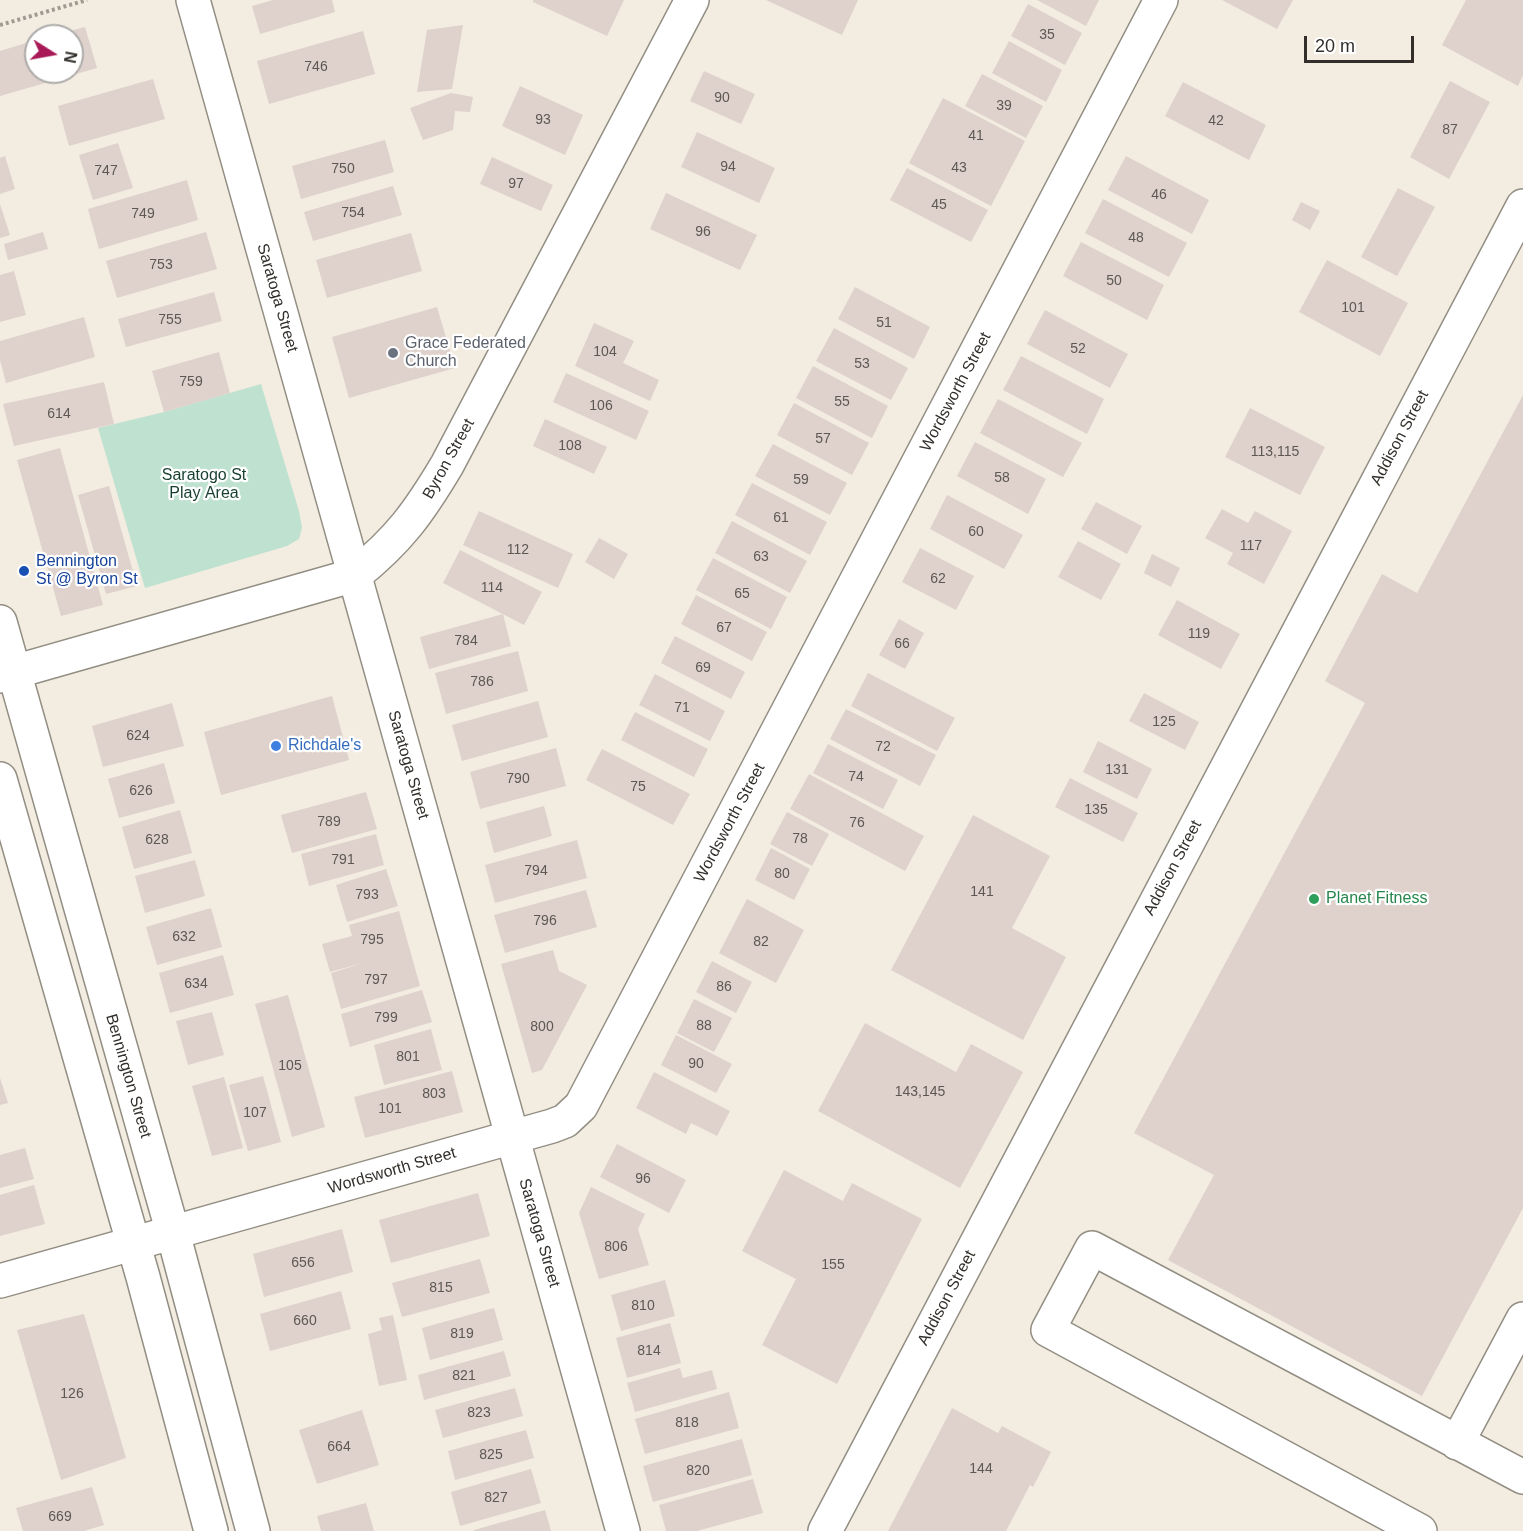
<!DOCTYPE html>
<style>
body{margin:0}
#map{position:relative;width:1523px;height:1531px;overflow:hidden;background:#f3ede1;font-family:Helvetica,sans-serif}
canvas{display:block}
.north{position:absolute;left:24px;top:24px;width:60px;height:60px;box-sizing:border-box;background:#fff;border:2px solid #adacaa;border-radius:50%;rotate:101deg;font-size:16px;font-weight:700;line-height:24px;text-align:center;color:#322f2b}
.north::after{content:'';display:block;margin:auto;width:21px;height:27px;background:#a91b58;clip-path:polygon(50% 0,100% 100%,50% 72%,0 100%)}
.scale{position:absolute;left:1304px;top:36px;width:110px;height:27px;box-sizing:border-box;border:3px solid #322f2b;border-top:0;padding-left:8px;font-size:18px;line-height:21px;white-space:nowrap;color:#322f2b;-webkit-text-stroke:4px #fff;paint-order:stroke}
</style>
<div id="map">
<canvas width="1523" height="1531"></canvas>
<div class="north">N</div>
<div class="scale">20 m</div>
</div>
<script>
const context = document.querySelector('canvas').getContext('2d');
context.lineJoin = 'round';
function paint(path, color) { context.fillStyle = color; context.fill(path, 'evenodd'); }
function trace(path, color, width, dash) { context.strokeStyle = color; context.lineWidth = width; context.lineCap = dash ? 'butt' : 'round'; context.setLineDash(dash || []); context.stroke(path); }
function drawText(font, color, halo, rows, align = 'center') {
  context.font = font + ' Helvetica,sans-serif'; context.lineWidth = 4.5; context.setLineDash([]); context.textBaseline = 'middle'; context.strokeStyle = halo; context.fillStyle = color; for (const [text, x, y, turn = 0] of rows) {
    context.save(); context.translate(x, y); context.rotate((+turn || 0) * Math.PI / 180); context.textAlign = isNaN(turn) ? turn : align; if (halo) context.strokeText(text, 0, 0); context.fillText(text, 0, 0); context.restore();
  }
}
const green = new Path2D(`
 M261 384 299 511 302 528 299 539 287 546 145 588 98 428 164 412Z`);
const building = new Path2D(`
 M273 0H332L335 12 260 34 252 6Z
 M533 0H624L607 36 533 2Z
 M766 0H858L842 35Z
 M1037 0H1099L1086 26Z
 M1222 0H1293L1277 29Z
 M1466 0H1523V75L1518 86 1442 45Z
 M1028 4 1082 33 1065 65 1011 36Z
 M463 25 452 89 417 92 427 30Z
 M85 27 97 68 0 96V51L36 40V72H72V36L54 35Z
 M363 31 375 74 269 104 257 61Z
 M1009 41 1062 70 1046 102 992 73Z
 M704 71 755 94 741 124 690 101Z
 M982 74 1043 106 1026 138 965 106Z
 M153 79 165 119 69 146 58 106Z
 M1450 81 1490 102 1449 179 1410 157Z
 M1183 82 1266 125 1249 160 1165 116Z
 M520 86 583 115 565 155 502 126Z
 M451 93 473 97 470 112 455 111 453 130 423 140 410 108Z
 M943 98 1025 141 991 206 909 163Z
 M697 132 775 168 759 203 681 167Z
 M385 140 394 172 301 199 292 166Z
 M118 143 133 188 93 200 79 155Z
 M5 156 15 189 0 194V158Z
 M1126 156 1209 200 1192 234 1108 190Z
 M492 157 553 185 541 211 480 184Z
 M907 168 988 210 971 242 890 200Z
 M187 180 198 220 99 249 88 209Z
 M393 186 402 215 313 241 304 212Z
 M1398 188 1435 207 1397 276 1361 257Z
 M666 193 757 235 740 270 650 229Z
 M1103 199 1187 243 1169 277 1085 233Z
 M1301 202 1320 211 1310 230 1292 220Z
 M0 204 10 235 0 238Z
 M43 232 48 249 8 260 4 244Z
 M206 232 217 269 117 298 106 261Z
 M411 233 422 271 327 298 316 260Z
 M1081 242 1164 285 1147 320 1063 276Z
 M1327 260 1408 303 1380 356 1299 312Z
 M14 271 26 315 0 322V275Z
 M855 287 930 327 914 359 838 319Z
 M214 292 222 321 126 347 118 319Z
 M437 307 455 368 349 398 332 337Z
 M1045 310 1128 354 1110 388 1027 344Z
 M84 317 95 357 6 383 0 360V341Z
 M594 323 634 341 623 363 659 380 650 401 575 366Z
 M834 328 908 368 891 400 816 361Z
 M219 352 230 393 164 412 152 371Z
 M1021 356 1104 399 1087 434 1003 390Z
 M813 366 888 406 872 438 796 398Z
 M566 373 649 411 636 440 553 402Z
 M104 382 114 424 14 446 3 404Z
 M1523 395V1208L1422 1396 1168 1260 1214 1175 1134 1133 1365 703 1325 681 1382 574 1417 593Z
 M998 399 1082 443 1063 477 980 433Z
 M794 403 869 443 852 475 777 435Z
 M1250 408 1325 447 1300 495 1225 457Z
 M545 419 607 447 594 474 533 446Z
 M975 442 1046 479 1028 514 957 476Z
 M773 444 847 483 830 515 755 476Z
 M60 448 103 605 61 616 17 460Z
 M752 483 827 522 810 555 735 515Z
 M109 486 137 586 106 594 78 495Z
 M947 495 1023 535 1004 569 930 529Z
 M1096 502 1142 526 1127 554 1081 529Z
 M1222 509 1248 523 1255 511 1292 531 1264 584 1227 564 1233 553 1205 538Z
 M479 511 573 554 558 588 463 545Z
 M732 521 807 561 790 593 715 553Z
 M599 538 628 554 614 579 585 562Z
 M1078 541 1121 564 1101 600 1058 577Z
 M920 548 974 576 956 610 902 582Z
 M460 550 542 592 524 625 443 583Z
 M1152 554 1180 568 1171 587 1144 573Z
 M713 558 787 597 771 629 696 590Z
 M696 595 767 632 752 661 681 624Z
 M1177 600 1240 634 1221 669 1158 635Z
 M503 614 511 646 429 669 420 637Z
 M899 619 924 633 905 669 879 655Z
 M675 636 745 672 731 699 661 663Z
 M518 651 528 691 446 714 435 673Z
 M868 673 955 718 937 751 851 706Z
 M655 674 725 711 710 741 639 705Z
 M1144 693 1199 722 1185 750 1129 721Z
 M332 696 349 760 221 795 204 732Z
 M538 701 548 737 462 761 452 725Z
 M172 703 184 746 103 767 92 726Z
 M846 709 936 755 920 786 830 739Z
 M635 712 708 749 694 777 621 740Z
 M1098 741 1152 769 1137 799 1083 772Z
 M828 744 898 780 883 809 813 773Z
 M556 748 566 786 480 809 470 772Z
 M602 749 690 794 673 825 586 780Z
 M164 763 175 803 119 818 108 779Z
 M809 774 924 836 905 871 790 809Z
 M1070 778 1138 813 1123 842 1055 807Z
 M366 792 377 829 292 853 281 815Z
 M544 806 552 836 494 853 486 822Z
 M180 810 192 853 134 869 122 827Z
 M787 812 829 834 812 866 770 844Z
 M973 815 1050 856 1012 928 1066 957 1023 1040 891 970Z
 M376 834 384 865 309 886 301 854Z
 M577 840 587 878 495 903 485 865Z
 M771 848 810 869 794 900 755 880Z
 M195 860 205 896 145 913 135 876Z
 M386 869 398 906 347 922 336 885Z
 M586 890 597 927 505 953 494 915Z
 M747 899 804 930 776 983 719 953Z
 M211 908 222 947 157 965 146 927Z
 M399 911 420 986 341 1009 331 973 363 963 330 972 322 944 352 936 349 925Z
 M553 950 559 971 587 985 542 1070 532 1073 501 964Z
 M223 955 234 995 170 1013 159 973Z
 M712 961 752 982 736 1013 696 992Z
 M422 990 432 1022 350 1047 341 1014Z
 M288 995 325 1127 292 1137 255 1004Z
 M694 999 732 1018 714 1052 677 1033Z
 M212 1012 224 1055 188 1065 176 1021Z
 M865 1023 956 1072 971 1044 1023 1072 960 1188 818 1111Z
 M431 1029 442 1070 384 1085 374 1045Z
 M676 1035 732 1064 716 1093 661 1065Z
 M452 1071 463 1112 365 1138 354 1097Z
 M654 1072 730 1111 717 1136 691 1123 686 1134 636 1108Z
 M263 1076 281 1142 248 1151 229 1085Z
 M224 1077 243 1148 212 1156 192 1086Z
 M0 1078 8 1103 0 1105Z
 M617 1144 686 1180 669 1213 600 1177Z
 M25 1148 34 1179 0 1188V1155Z
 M784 1170 843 1201 852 1183 922 1219 837 1384 762 1345 796 1279 742 1251Z
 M34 1185 45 1224 0 1236V1195Z
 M591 1187 645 1214 638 1229 649 1265 599 1279 579 1213Z
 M478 1193 490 1236 391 1263 379 1220Z
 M342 1229 353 1272 264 1297 253 1254Z
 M480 1259 490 1293 402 1317 392 1283Z
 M665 1280 675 1316 621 1331 611 1295Z
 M341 1291 351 1329 270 1351 260 1314Z
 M494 1308 503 1340 430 1360 422 1328Z
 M84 1314 126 1458 61 1480 17 1330Z
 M393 1315 407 1380 379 1386 368 1334 382 1330 379 1318Z
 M670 1323 681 1363 627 1378 616 1338Z
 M504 1351 511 1376 424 1400 418 1375Z
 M680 1368 683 1378 712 1370 717 1389 635 1412 627 1383Z
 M515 1388 523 1416 443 1438 435 1410Z
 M729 1392 739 1428 645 1454 635 1419Z
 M952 1408 998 1433 1002 1426 1051 1452 1033 1487 1030 1485 1006 1531H888Z
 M362 1410 379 1465 317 1484 299 1430Z
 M526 1430 534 1458 455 1480 448 1451Z
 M742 1439 752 1475 653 1502 643 1466Z
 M531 1469 541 1503 460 1526 451 1492Z
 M753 1479 763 1513 697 1531H666L659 1505Z
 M92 1487 104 1525 84 1531H23L16 1508Z
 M366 1503 374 1531H321L317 1516Z
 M545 1510 551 1531H474V1530Z`);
const path = new Path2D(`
 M0 25 87 0`);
const minor = new Path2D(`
 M0 676 355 575C399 540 419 512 447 465L692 0
 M0 1281 552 1126 565 1121 581 1106 1161 0
 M1457 1443 1523 1319
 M825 1531 1523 206
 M1420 1531 1048 1330 1092 1248 1523 1477`);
const major = new Path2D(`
 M193 0 623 1531
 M0 622 173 1233 253 1531
 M0 779 143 1277 211 1531`);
const markers = [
 [393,353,6,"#6b7280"],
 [24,571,6,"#1a4fb4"],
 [276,746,6,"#3f7fe0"],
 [1314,899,6,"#2e9e5b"]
];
const numberNames = [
 ["35",1047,35],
 ["746",316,67],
 ["90",722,98],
 ["39",1004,106],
 ["93",543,120],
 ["42",1216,121],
 ["87",1450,130],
 ["41",976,136],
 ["94",728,167],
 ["43",959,168],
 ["750",343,169],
 ["747",106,171],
 ["97",516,184],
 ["46",1159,195],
 ["45",939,205],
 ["754",353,213],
 ["749",143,214],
 ["96",703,232],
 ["48",1136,238],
 ["753",161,265],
 ["50",1114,281],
 ["101",1353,308],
 ["755",170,320],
 ["51",884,323],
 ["52",1078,349],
 ["104",605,352],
 ["53",862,364],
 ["759",191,382],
 ["55",842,402],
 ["106",601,406],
 ["614",59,414],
 ["57",823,439],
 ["108",570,446],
 ["113,115",1275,452],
 ["58",1002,478],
 ["59",801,480],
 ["61",781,518],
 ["60",976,532],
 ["117",1251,546],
 ["112",518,550],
 ["63",761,557],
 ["62",938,579],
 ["114",492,588],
 ["65",742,594],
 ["67",724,628],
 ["119",1199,634],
 ["784",466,641],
 ["66",902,644],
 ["69",703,668],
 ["786",482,682],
 ["71",682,708],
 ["125",1164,722],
 ["624",138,736],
 ["72",883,747],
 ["131",1117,770],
 ["74",856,777],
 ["790",518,779],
 ["75",638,787],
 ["626",141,791],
 ["135",1096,810],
 ["789",329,822],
 ["76",857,823],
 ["78",800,839],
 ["628",157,840],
 ["791",343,860],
 ["794",536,871],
 ["80",782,874],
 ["141",982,892],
 ["793",367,895],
 ["796",545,921],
 ["632",184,937],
 ["795",372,940],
 ["82",761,942],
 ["797",376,980],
 ["634",196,984],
 ["86",724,987],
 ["799",386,1018],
 ["88",704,1026],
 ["800",542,1027],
 ["801",408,1057],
 ["90",696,1064],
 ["105",290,1066],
 ["143,145",920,1092],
 ["803",434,1094],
 ["101",390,1109],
 ["107",255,1113],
 ["96",643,1179],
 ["806",616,1247],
 ["656",303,1263],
 ["155",833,1265],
 ["815",441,1288],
 ["810",643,1306],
 ["660",305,1321],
 ["819",462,1334],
 ["814",649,1351],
 ["821",464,1376],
 ["126",72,1394],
 ["823",479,1413],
 ["818",687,1423],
 ["664",339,1447],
 ["825",491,1455],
 ["144",981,1469],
 ["820",698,1471],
 ["827",496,1498],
 ["669",60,1517]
];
const streetNames = [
 ["Saratoga Street",277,298,74],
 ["Wordsworth Street",956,392,-62],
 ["Addison Street",1400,438,-62],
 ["Byron Street",449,459,-61],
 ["Saratoga Street",408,765,74],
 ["Wordsworth Street",730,823,-62],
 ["Addison Street",1173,868,-62],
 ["Bennington Street",128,1076,74],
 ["Wordsworth Street",392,1171,-16],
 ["Saratoga Street",539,1233,74],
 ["Addison Street",947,1298,-62]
];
const worshipNames = [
 ["Grace Federated",405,344],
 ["Church",405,362]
];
const parkNames = [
 ["Saratogo St",204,476],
 ["Play Area",204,494]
];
const transitNames = [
 ["Bennington",36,562],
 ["St @ Byron St",36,580]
];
const shopNames = [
 ["Richdale's",288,746]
];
const leisureNames = [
 ["Planet Fitness",1326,899]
];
paint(green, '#bfe1d0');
paint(building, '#dfd1cc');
trace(minor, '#938e83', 36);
trace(major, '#938e83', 36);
trace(path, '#9f9a92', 4, [3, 3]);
trace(minor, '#fff', 33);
trace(major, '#fff', 33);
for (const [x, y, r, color] of markers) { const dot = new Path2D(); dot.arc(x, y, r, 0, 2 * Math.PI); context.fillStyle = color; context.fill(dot); trace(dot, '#fff', 2); }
drawText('14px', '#5d5853', null, numberNames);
drawText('16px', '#322f2b', '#fff', streetNames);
drawText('16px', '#5b616d', '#fff', worshipNames, 'left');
drawText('16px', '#163f2f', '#fff', parkNames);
drawText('16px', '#164399', '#fff', transitNames, 'left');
drawText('16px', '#366cbe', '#fff', shopNames, 'left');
drawText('16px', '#27864d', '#fff', leisureNames, 'left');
</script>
